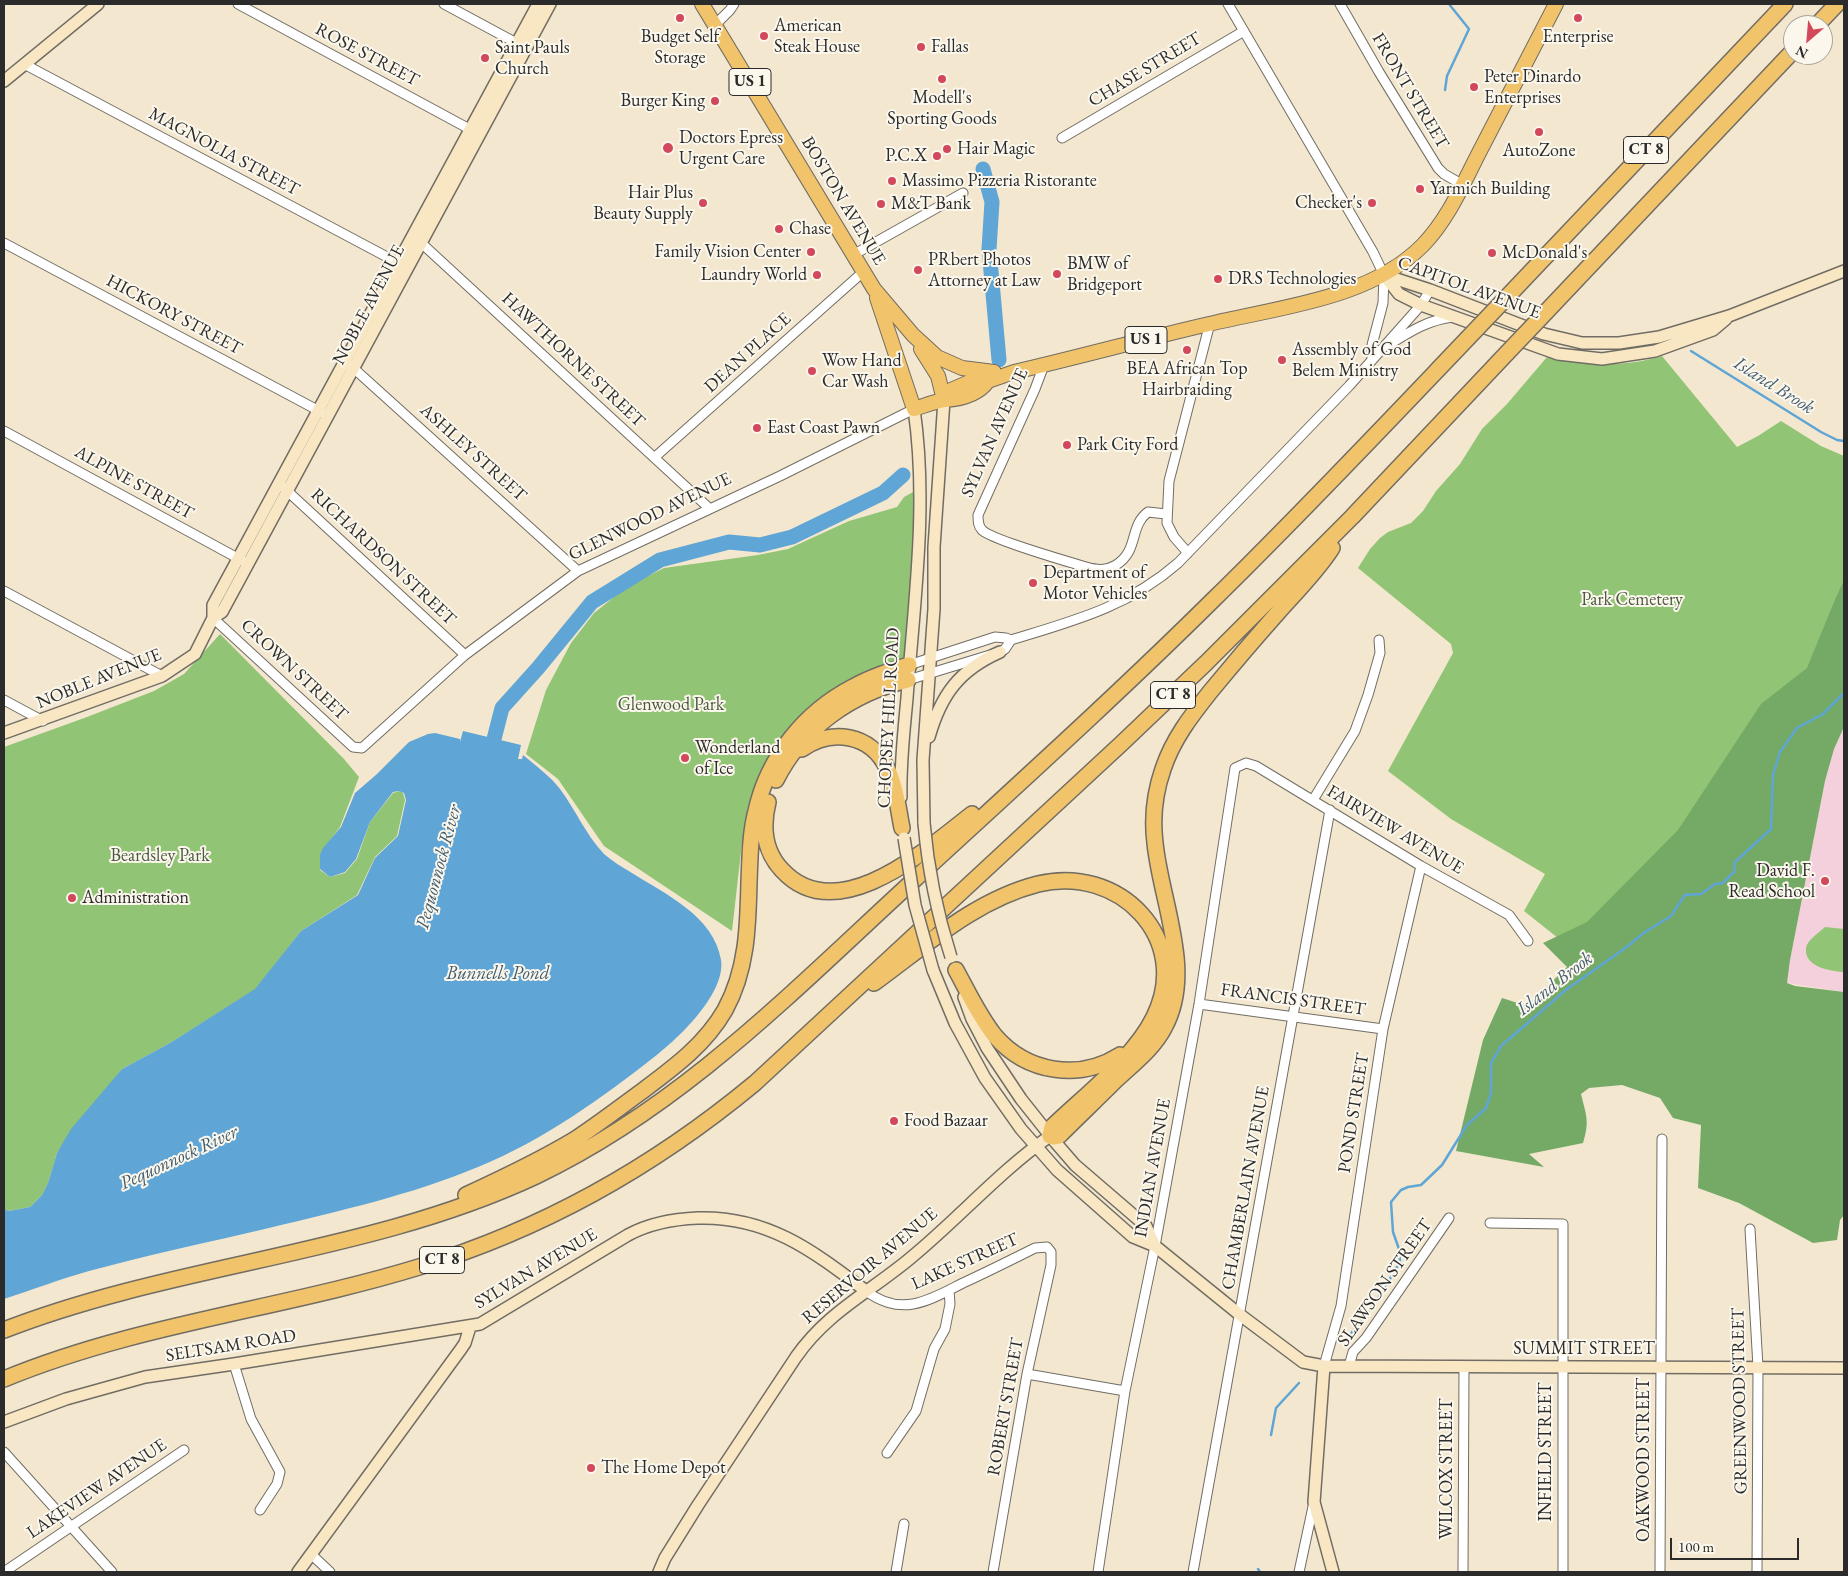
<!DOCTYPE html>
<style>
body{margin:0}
#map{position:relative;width:1848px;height:1576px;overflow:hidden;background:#f4e7cf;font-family:"EB Garamond",serif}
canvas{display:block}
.frame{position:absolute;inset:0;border:5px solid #2b2b2b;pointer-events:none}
.north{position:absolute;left:1783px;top:15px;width:50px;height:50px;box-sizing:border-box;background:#fbf7ec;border:1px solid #a8a59f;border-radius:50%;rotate:207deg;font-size:14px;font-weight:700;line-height:20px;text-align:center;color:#2b2b2b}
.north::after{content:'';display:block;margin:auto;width:18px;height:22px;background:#d1495b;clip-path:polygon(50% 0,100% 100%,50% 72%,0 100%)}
.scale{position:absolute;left:1670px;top:1538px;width:129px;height:22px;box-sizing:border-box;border:2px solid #2b2b2b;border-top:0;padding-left:6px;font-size:15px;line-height:18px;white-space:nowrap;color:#2b2b2b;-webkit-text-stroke:4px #fbf7ec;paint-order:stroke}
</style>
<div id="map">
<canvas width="1848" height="1576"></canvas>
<div class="frame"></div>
<div class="north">N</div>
<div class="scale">100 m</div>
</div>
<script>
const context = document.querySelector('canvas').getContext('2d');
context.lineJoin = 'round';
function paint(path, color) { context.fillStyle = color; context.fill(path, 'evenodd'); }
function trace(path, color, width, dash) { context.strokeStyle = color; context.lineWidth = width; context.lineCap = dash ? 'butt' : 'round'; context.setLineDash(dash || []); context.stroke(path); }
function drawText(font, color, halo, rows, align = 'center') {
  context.font = font + ' "EB Garamond",serif'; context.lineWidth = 4; context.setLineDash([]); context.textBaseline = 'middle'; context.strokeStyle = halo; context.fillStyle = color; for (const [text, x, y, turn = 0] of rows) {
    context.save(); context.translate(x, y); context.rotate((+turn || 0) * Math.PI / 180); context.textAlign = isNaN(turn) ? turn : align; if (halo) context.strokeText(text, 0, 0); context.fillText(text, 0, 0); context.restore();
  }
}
const built = new Path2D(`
 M1844 727V992L1787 983 1790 960 1825 781 1834 749Z`);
const green = new Path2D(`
 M1662 356 1737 447 1758 436 1781 421 1821 446 1844 456V652L1659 867 1563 942 1524 911 1545 874 1451 819 1388 771 1453 653 1451 644 1358 568 1370 549 1380 538 1388 532 1411 523 1423 511 1436 491 1460 464 1482 429 1507 404 1547 357C1590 363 1619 369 1662 356Z
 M915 491C911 551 914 612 909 673L792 741 754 791 749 803 742 843 732 931 604 846 558 779 526 754 546 690 571 643 594 613 628 586 664 568 758 555 788 549 849 521 897 507 904 497Z
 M220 634 344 759 359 777 340 827 320 854V870L330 877 345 873 357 859 370 822 393 793 400 791 403 793 405 800 397 836 375 857 357 895 301 931 256 989 170 1043 122 1069 57 1153 48 1183 42 1195 30 1207 9 1211 4 1209V747L87 717 154 691 184 674Z
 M1825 927 1844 929 1843 972C1830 971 1804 967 1806 948 1807 940 1820 932 1825 927Z`);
const forest = new Path2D(`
 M1844 580V727L1834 749 1825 781 1790 960 1787 983 1795 986 1844 992V1215L1840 1220 1837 1240 1813 1243 1739 1203 1698 1188 1701 1125 1673 1118 1660 1098 1622 1085 1589 1088 1581 1094C1586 1115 1590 1121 1583 1143L1529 1154 1544 1167 1456 1151 1483 1040 1502 998 1527 1006 1567 967 1543 943 1587 922 1678 830 1761 704 1807 668 1834 602Z`);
const water = new Path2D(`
 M463 731 521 745 518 759H522L523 755C535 765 550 776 560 789 575 809 586 835 604 854 612 861 622 867 632 873 665 894 714 916 721 960 726 992 681 1036 658 1054 602 1098 544 1140 478 1167 411 1195 339 1211 269 1228 209 1242 148 1255 89 1271 60 1279 32 1290 4 1299V1209L9 1211 30 1207 42 1195 48 1183 57 1153 71 1129 122 1069 170 1043 255 989 301 931 358 895 375 858 398 836 406 800 404 793 399 791 393 792 370 822 356 859 345 872 330 877 320 869V854L323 848 341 827 355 793 377 774 409 742 428 734 435 733 460 739V742Z`);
const stream = new Path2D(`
 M1445 90 1447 76 1469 29 1449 4
 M1691 351 1821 432 1837 440 1844 441
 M1346 1340 1379 1297 1400 1262 1399 1249 1393 1232 1391 1202 1401 1190 1408 1187 1421 1185 1442 1165 1467 1125 1486 1108 1491 1093V1063L1501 1046 1567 989 1624 949 1645 932 1671 916 1685 895 1701 894 1715 884 1723 883 1734 872 1735 862 1771 829 1773 775 1780 752 1797 728 1823 714 1844 693
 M1271 1435 1276 1408 1299 1383
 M1258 1569 1260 1572`);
const river = new Path2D(`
 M983 169 992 202 989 249 999 360
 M494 739 502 708 538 668 592 602 660 560 729 542 760 545 792 537 883 493 903 475`);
const street = new Path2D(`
 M238 4 475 132
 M444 4 522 46
 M1228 4 1373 252 1384 275 1383 303 1372 345V359
 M1340 4 1379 72 1438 168 1444 174 1463 185
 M716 24 730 10 734 4
 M24 64 404 266
 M1062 138 1244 31
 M418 240 710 509
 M4 243 323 413
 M853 255 963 193
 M1390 344C1411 331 1428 320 1453 317
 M350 365 578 571
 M1044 365 1035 389 978 515C978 521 978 526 982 530 990 539 1069 562 1086 567 1097 570 1106 571 1116 565 1139 551 1129 526 1148 512L1166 514
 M4 431 243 561
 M655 457 863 272
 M283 487 465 655
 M1188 553 1174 537 1167 523 1169 481 1210 323
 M4 591 162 676
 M213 618 353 747 362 748 465 655 578 571 780 476 914 409
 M909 665 995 637 1006 638 1011 640
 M908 680 1000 652 1005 649 1011 640C1073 621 1128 607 1178 563L1349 386 1421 305 1430 290
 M4 700 43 721
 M1313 800 1355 731 1368 695 1380 653 1379 640
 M1199 1004 1383 1029
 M1490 1223 1563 1224V1572
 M1750 1229 1758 1367 1757 1572
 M866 1291C879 1301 896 1307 913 1304 930 1301 947 1291 963 1283 987 1272 1011 1260 1035 1248L1047 1247 1051 1252V1265L1027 1374 993 1572
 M234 1364 251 1419 280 1472 277 1484 260 1510
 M1324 1366 1341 1306 1383 1029 1421 866
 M1349 1366 1353 1352 1366 1338 1449 1218
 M1027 1374 1125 1391
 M4 1452 112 1572
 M887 1453 916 1411 934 1349 945 1329 950 1304 949 1290
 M311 1554 330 1572
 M4 1572 184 1450
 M896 1572 904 1524
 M1098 1572 1125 1391 1155 1246 1199 1004 1235 768 1246 763 1256 766 1421 866 1509 915 1528 941
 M1193 1572 1330 810
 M1299 1572 1314 1502
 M1463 1572 1464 1367
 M1660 1572 1662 1139`);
const secondary = new Path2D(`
 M4 81 98 4
 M1384 275 1430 290 1544 334 1582 343H1619L1659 337 1729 316 1844 271
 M1384 275 1399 294 1421 305 1558 354 1602 359 1655 351 1713 330 1726 319
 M213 618 222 612 550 4
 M4 733 162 676 195 654 213 618V605L538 4
 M929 737C941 695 959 670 1000 652
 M901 797C900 764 904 731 907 698 914 602 928 505 914 409
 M924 823 923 760 934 609V547L944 400
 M933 970 955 1023 985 1078 1021 1129 1057 1170 1133 1237 1155 1246 1239 1314 1303 1362 1324 1366 1844 1368
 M964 997 972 1019 987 1048 1021 1099 1056 1143 1075 1165 1146 1226 1155 1246
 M1324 1366 1314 1502 1333 1572
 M4 1422 66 1399 145 1377 234 1364 480 1324 628 1235C650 1223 673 1219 698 1218 768 1216 813 1251 866 1291
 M298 1572 461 1349 465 1343 470 1327
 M659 1572 665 1558 698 1505 796 1357C828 1311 872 1291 913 1256 960 1217 1000 1171 1050 1136`);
const primary = new Path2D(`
 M702 4 874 289 913 335 937 357 962 368 994 372
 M877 298 914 409C924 406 935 401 945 400 961 399 978 395 988 381
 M921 349 938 376 944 400
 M944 400 951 390 974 380 988 381 1014 372C1079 357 1144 339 1209 324 1279 307 1370 299 1423 245 1450 217 1465 179 1483 145 1507 98 1532 51 1556 4`);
const highway = new Path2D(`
 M1817 25 1837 4
 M1507 297 1785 4
 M1546 312 1793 51
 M802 749C831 728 871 734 887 768 896 786 898 808 902 828
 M776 780C802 728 852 693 908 680
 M768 802C762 826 764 851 782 870 837 930 927 849 972 814
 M956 970C968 992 979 1016 995 1036 1027 1073 1079 1081 1120 1055
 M874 983C925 946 975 900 1038 884 1118 864 1193 938 1154 1017 1134 1058 1085 1095 1052 1127L1050 1136 1053 1137 1059 1136C1078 1117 1097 1099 1116 1080 1133 1064 1153 1049 1164 1028 1195 972 1161 903 1155 843 1152 819 1155 792 1163 769 1173 739 1191 716 1210 692 1233 664 1257 636 1281 609 1299 589 1318 570 1332 548
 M466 1195C503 1178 539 1161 574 1140 597 1125 619 1108 641 1092 673 1068 705 1045 725 1010 747 970 748 927 749 882 750 858 750 834 756 811 768 757 805 712 853 687 871 677 890 671 909 665
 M4 1330C176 1263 367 1255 536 1176 683 1106 796 988 914 880 1014 788 1116 696 1213 600 1300 515 1383 427 1467 339
 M4 1379C137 1324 282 1309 419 1267 544 1229 655 1166 755 1083L1121 744 1206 663 1352 517 1507 353`);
const secondaryBridge = new Path2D(`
 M924 823C928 869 937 913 951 957
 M904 838 915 905 933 970`);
const highwayBridge = new Path2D(`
 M1467 339 1507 297
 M1507 353 1546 312`);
const markers = [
 [680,18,5,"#d1495b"],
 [1578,18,5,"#d1495b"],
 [764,36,5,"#d1495b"],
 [921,47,5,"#d1495b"],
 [485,58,5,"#d1495b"],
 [942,79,5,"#d1495b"],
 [1474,87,5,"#d1495b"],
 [715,101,5,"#d1495b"],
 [1539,132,5,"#d1495b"],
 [668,148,6,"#d1495b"],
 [947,149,5,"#d1495b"],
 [937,156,5,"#d1495b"],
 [892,181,5,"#d1495b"],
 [1420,189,5,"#d1495b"],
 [703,203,5,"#d1495b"],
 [1372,203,5,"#d1495b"],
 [881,204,5,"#d1495b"],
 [779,229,5,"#d1495b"],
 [811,252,5,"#d1495b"],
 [1492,253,5,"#d1495b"],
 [918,270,5,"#d1495b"],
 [1057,274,5,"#d1495b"],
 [817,275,5,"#d1495b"],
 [1218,279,5,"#d1495b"],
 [1187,350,5,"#d1495b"],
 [1282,360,5,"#d1495b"],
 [812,371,5,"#d1495b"],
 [757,428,5,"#d1495b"],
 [1067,445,5,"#d1495b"],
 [1033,583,5,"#d1495b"],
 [685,758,5,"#d1495b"],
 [1825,881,5,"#d1495b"],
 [72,898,5,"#d1495b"],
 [894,1121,5,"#d1495b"],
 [591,1468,5,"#d1495b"]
];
const shields = [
 [750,82,42],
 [1646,150,45],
 [1146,340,42],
 [1173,695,45],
 [442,1260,45]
];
const shieldNames = [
 ["US 1",750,82],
 ["CT 8",1646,150],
 ["US 1",1146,340],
 ["CT 8",1173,695],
 ["CT 8",442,1260]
];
const poiNames = [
 ["American",774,26],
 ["Steak House",774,47],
 ["Budget Self",680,37,"center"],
 ["Storage",680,58,"center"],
 ["Enterprise",1578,37,"center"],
 ["Fallas",931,47],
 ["Saint Pauls",495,48],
 ["Church",495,69],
 ["Peter Dinardo",1484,77],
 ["Enterprises",1484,98],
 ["Modell's",942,98,"center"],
 ["Sporting Goods",942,119,"center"],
 ["Burger King",705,101,"right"],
 ["Doctors Epress",679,138],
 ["Urgent Care",679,159],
 ["Hair Magic",957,149],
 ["AutoZone",1539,151,"center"],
 ["P.C.X",927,156,"right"],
 ["Massimo Pizzeria Ristorante",902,181],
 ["Yarmich Building",1430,189],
 ["Hair Plus",693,193,"right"],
 ["Beauty Supply",693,214,"right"],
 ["Checker's",1362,203,"right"],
 ["M&T Bank",891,204],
 ["Chase",789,229],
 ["Family Vision Center",801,252,"right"],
 ["McDonald's",1502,253],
 ["PRbert Photos",928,260],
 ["Attorney at Law",928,281],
 ["BMW of",1067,264],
 ["Bridgeport",1067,285],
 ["Laundry World",807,275,"right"],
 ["DRS Technologies",1228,279],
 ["Assembly of God",1292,350],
 ["Belem Ministry",1292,371],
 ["Wow Hand",822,361],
 ["Car Wash",822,382],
 ["BEA African Top",1187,369,"center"],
 ["Hairbraiding",1187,390,"center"],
 ["East Coast Pawn",767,428],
 ["Park City Ford",1077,445],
 ["Department of",1043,573],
 ["Motor Vehicles",1043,594],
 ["Wonderland",695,748],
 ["of Ice",695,769],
 ["David F.",1815,871,"right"],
 ["Read School",1815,892,"right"],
 ["Administration",82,898],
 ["Food Bazaar",904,1121],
 ["The Home Depot",601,1468]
];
const streetNames = [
 ["ROSE STREET",367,55,28],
 ["CHASE STREET",1145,70,-31],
 ["FRONT STREET",1410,91,59],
 ["MAGNOLIA STREET",224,152,28],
 ["BOSTON AVENUE",843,201,59],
 ["CAPITOL AVENUE",1469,288,20],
 ["NOBLE AVENUE",369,305,-62],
 ["HICKORY STREET",174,315,28],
 ["DEAN PLACE",748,353,-42],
 ["HAWTHORNE STREET",573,360,43],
 ["SYLVAN AVENUE",995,433,-66],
 ["ASHLEY STREET",473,453,42],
 ["ALPINE STREET",134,483,29],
 ["GLENWOOD AVENUE",650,517,-26],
 ["RICHARDSON STREET",383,557,43],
 ["CROWN STREET",294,670,43],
 ["NOBLE AVENUE",99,679,-22],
 ["CHOPSEY HILL ROAD",889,718,-87],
 ["FAIRVIEW AVENUE",1395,830,31],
 ["FRANCIS STREET",1293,1000,8],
 ["POND STREET",1354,1113,-81],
 ["INDIAN AVENUE",1153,1168,-80],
 ["CHAMBERLAIN AVENUE",1246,1188,-80],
 ["LAKE STREET",965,1262,-24],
 ["RESERVOIR AVENUE",870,1266,-40],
 ["SYLVAN AVENUE",536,1269,-31],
 ["SLAWSON STREET",1385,1283,-55],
 ["SELTSAM ROAD",231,1346,-9],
 ["SUMMIT STREET",1584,1349],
 ["GREENWOOD STREET",1740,1401,-91],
 ["ROBERT STREET",1006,1407,-80],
 ["INFIELD STREET",1546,1452,-90],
 ["OAKWOOD STREET",1644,1460,-90],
 ["WILCOX STREET",1447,1469,-90],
 ["LAKEVIEW AVENUE",97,1489,-34]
];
const parkNames = [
 ["Park Cemetery",1632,600],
 ["Glenwood Park",671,705],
 ["Beardsley Park",160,856]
];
const waterNames = [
 ["Island Brook",1774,386,32],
 ["Pequonnock River",439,867,-75],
 ["Bunnells Pond",498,974],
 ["Island Brook",1555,984,-38],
 ["Pequonnock River",179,1158,-25]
];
paint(built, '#f4cfdc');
paint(green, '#91c475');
paint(forest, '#74aa66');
paint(water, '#5fa5d5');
trace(stream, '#5fa5d5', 2.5);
trace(river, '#5fa5d5', 15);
trace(street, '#716d64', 11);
trace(secondary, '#716d64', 14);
trace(primary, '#716d64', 16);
trace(highway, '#716d64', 18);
trace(street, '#fff', 9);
trace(secondary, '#f9e7c3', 11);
trace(primary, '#f1c36a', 14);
trace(highway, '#f1c36a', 15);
trace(secondaryBridge, '#716d64', 14, []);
trace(highwayBridge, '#716d64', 18, []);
trace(secondaryBridge, '#f9e7c3', 11);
trace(highwayBridge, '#f1c36a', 15);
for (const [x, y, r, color] of markers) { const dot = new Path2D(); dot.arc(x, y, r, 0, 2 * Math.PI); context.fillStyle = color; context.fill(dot); trace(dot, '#fbf7ec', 2); }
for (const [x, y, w] of shields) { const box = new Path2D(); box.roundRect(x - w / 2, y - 13.5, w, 27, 4); context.fillStyle = '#fbf7ec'; context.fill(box); trace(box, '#2b2b2b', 1); }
drawText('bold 16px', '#2b2b2b', null, shieldNames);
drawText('18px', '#2b2b2b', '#fbf7ec', poiNames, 'left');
drawText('18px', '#2b2b2b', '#fbf7ec', streetNames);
drawText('18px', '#4a5941', '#fbf7ec', parkNames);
drawText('italic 19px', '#405c6f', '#fbf7ec', waterNames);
</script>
